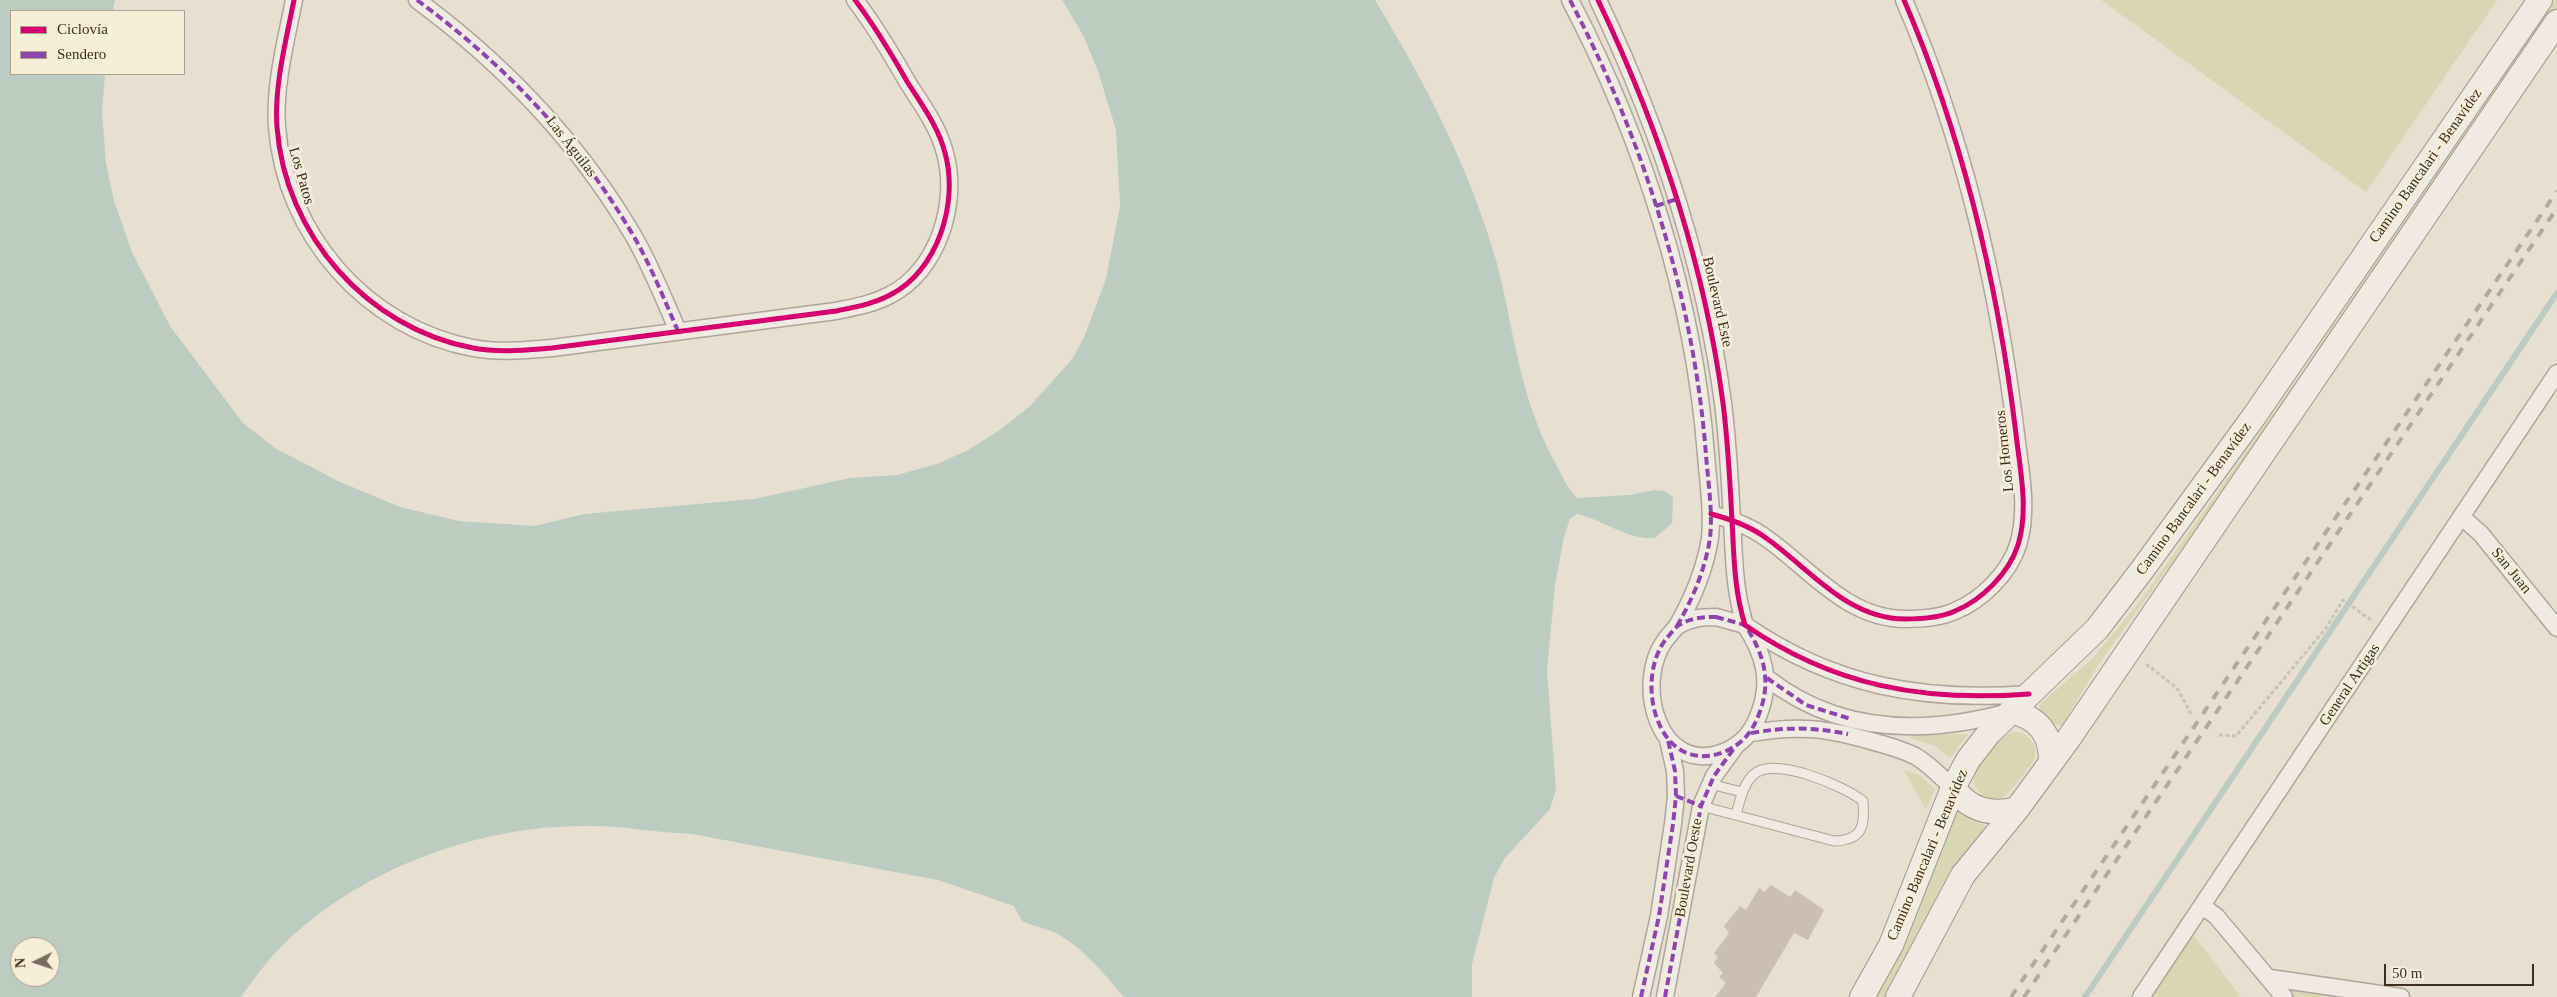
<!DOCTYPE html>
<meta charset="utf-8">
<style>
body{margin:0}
#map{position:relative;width:2557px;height:997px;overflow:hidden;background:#e7e0d1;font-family:"Times New Roman",serif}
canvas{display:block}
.legend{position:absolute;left:10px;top:10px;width:175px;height:65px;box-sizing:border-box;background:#f7eed8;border:1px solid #ada18e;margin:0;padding:6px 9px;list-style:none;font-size:15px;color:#3d2e20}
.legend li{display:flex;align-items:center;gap:10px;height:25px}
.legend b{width:25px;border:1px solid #ada18e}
.north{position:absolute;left:10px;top:937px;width:50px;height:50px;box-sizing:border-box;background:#f7eed8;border:1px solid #ada18e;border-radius:50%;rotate:266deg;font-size:14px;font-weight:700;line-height:20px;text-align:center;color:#3d2e20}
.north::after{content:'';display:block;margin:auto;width:18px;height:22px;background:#786c5e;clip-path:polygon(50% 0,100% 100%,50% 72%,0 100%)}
.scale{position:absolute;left:2384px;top:964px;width:150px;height:22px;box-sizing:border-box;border:2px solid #3d2e20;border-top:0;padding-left:6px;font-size:15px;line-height:18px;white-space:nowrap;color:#3d2e20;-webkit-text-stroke:4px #f7eed8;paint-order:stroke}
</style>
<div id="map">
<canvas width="2557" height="997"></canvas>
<ul class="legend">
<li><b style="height:6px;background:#d6006c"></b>Ciclovía</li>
<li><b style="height:6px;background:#8e44ad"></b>Sendero</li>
</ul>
<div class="north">N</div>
<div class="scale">50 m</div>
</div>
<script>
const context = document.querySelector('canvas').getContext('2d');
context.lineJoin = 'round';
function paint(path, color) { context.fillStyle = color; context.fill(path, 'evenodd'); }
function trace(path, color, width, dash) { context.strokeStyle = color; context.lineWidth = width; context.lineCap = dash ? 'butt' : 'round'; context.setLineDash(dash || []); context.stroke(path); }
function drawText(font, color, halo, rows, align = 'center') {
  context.font = font + ' "Times New Roman",serif'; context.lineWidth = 5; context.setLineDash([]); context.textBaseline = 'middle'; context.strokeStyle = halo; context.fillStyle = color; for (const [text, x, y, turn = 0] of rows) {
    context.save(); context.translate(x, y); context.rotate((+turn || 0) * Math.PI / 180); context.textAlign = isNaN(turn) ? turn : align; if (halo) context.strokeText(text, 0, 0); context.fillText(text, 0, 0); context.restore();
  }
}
const green = new Path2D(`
 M2101 0H2497L2366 192Z
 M2553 0H2557V6L2289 402 2100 662 2063 724 2060 726C2052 726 2040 713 2039 705L2092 659 2141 600 2284 398Z
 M2019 732C2033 737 2039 748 2033 762 2024 772 2016 786 2006 795 1992 806 1972 793 1974 776 1975 768 2000 738 2008 734 2011 733 2015 732 2019 732Z
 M1912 735 1967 734 1968 735 1950 758 1935 746 1910 738Z
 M1904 770 1920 775 1935 789 1926 810Z
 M1958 809 1971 820 1983 824 1986 829 1941 888 1909 958 1885 997H1874C1908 937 1931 874 1955 810Z
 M2181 919 2241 997H2131Z
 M2270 978 2401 997H2284Z`);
const water = new Path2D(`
 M0 0H115L113 11H11V74H105L102 112 106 163 114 201 132 252 170 326 243 423 275 448 338 481 400 507 459 521 535 526 584 514 754 499 850 478 897 475 937 464 966 451 1000 430 1030 406 1073 358 1085 335 1106 279 1120 206 1116 130 1098 71 1083 35 1062 0H1375C1425 82 1469 167 1496 260 1510 312 1516 367 1535 418 1543 442 1557 466 1569 489L1577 498 1629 495 1655 490 1665 491 1673 497 1672 523 1655 538C1627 540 1604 520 1577 514L1570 519 1564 537 1555 586 1547 671 1556 789 1550 809 1505 858 1494 878 1472 964V997H1124C1105 975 1076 939 1048 930 1039 927 1031 925 1022 921L1014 906 938 880 692 834C658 833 624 826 590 826 481 824 358 869 281 947 266 962 253 980 241 997H0ZM20 947H50V977H20Z`);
const stream = new Path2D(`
 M2085 997 2557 293`);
const building = new Path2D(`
 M1771 885 1790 897 1795 890 1824 910 1808 940 1794 933 1756 997H1715L1726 983 1719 977 1723 973 1714 963 1718 958 1714 953 1729 933 1724 926 1740 906 1746 910 1759 888 1764 892Z`);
const path = new Path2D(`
 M2146 664 2177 688 2191 714
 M2219 735 2236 736 2326 628 2343 600 2371 620`);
const lane = new Path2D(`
 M1710 784 1742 792
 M1701 806 1834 841C1863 840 1865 826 1863 801 1844 786 1773 755 1753 775 1743 785 1740 801 1736 814`);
const street = new Path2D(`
 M294 0C286 41 274 86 277 127 285 235 367 328 473 348 500 353 526 350 552 348L836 311C855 307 873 304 890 295 938 271 959 202 945 153 939 128 922 105 908 83 892 55 875 26 855 0
 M417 0C505 65 577 140 633 235 651 266 664 299 678 331
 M1570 0C1643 139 1694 298 1706 455 1708 482 1713 511 1710 538 1705 570 1693 598 1677 626
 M1598 0C1659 128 1704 262 1723 403 1728 442 1730 481 1732 520 1734 556 1734 590 1745 625 1833 686 1923 702 2029 694
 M1711 514C1730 519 1750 526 1766 538 1809 568 1847 619 1905 619 1921 619 1940 618 1955 611 1982 600 2009 573 2018 545 2029 509 2020 470 2016 434 1998 286 1963 137 1904 0
 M2462 517 2481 534 2557 628
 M1716 617 1745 625C1764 654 1772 681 1759 714 1752 733 1742 744 1724 752 1658 777 1633 682 1666 639 1670 635 1674 628 1679 625 1691 618 1702 617 1716 617Z
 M1767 678C1838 734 1925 735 2009 712
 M1751 733C1798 725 1825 728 1871 741 1886 745 1901 749 1915 756 1929 764 1941 777 1953 788
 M2202 906 2216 916 2284 997
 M2270 978 2401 997
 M1641 997 1659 916 1673 824 1676 796 1675 771 1668 740
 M1665 997 1701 806 1714 776 1735 747
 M2141 997 2557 373`);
const secondary = new Path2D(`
 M2011 711C2038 718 2051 733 2051 761
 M1953 788C1970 810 1990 816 2017 809
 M1862 997 1891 945 1953 788 1968 760 1989 733 2097 629 2142 570 2255 415 2540 0
 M1898 997 1963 875 2017 809 2069 738 2557 22`);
const rail = new Path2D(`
 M2011 997 2557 191
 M2024 997 2557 208`);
const quiet = new Path2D(`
 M417 0C505 65 577 140 633 235 651 266 664 299 678 331
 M1570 0C1643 139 1694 298 1706 455 1708 482 1713 511 1710 538 1705 570 1693 598 1677 626
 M1656 206 1677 199
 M1716 617 1745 625C1764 654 1772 681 1759 714 1752 733 1742 744 1724 752 1658 777 1633 682 1666 639 1670 635 1674 628 1679 625 1691 618 1702 617 1716 617Z
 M1767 678 1806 705 1851 719
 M1751 733C1786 727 1812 727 1848 734
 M1676 796 1701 806
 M1641 997 1659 916 1673 824 1676 796 1675 771 1668 740
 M1665 997 1701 806 1714 776 1735 747`);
const cycleway = new Path2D(`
 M294 0C286 41 274 86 277 127 285 235 367 328 473 348 500 353 526 350 552 348L836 311C855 307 873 304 890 295 938 271 959 202 945 153 939 128 922 105 908 83 892 55 875 26 855 0
 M1598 0C1659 128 1704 262 1723 403 1728 442 1730 481 1732 520 1734 556 1734 590 1745 625 1833 686 1923 702 2029 694
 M1711 514C1730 519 1750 526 1766 538 1809 568 1847 619 1905 619 1921 619 1940 618 1955 611 1982 600 2009 573 2018 545 2029 509 2020 470 2016 434 1998 286 1963 137 1904 0`);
const streetNames = [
 ["Las Águilas",571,147,52],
 ["Camino Bancalari - Benavídez",2426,166,-55],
 ["Los Patos",301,176,74],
 ["Boulevard Este",1717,302,77],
 ["Los Horneros",2005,451,-96],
 ["Camino Bancalari - Benavídez",2194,499,-54],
 ["San Juan",2511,571,51],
 ["General Artigas",2350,685,-56],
 ["Camino Bancalari - Benavídez",1928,855,-67],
 ["Boulevard Oeste",1689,868,-80]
];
paint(green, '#d6d7b3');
paint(water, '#bcccc2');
trace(stream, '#bcccc2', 6);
paint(building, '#cbbfb2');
trace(lane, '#ada599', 11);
trace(street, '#ada599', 19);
trace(secondary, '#9c958a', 26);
trace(path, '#c8c2b9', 3, [4, 2.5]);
trace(lane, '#efebe3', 9);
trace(street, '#efebe3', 16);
trace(secondary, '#efebe3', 24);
trace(rail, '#afaaa2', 4, [9, 9]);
trace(quiet, '#8e44ad', 4, [8, 4]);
trace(cycleway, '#d6006c', 5);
drawText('15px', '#3d2e20', '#f7eed8', streetNames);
</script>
